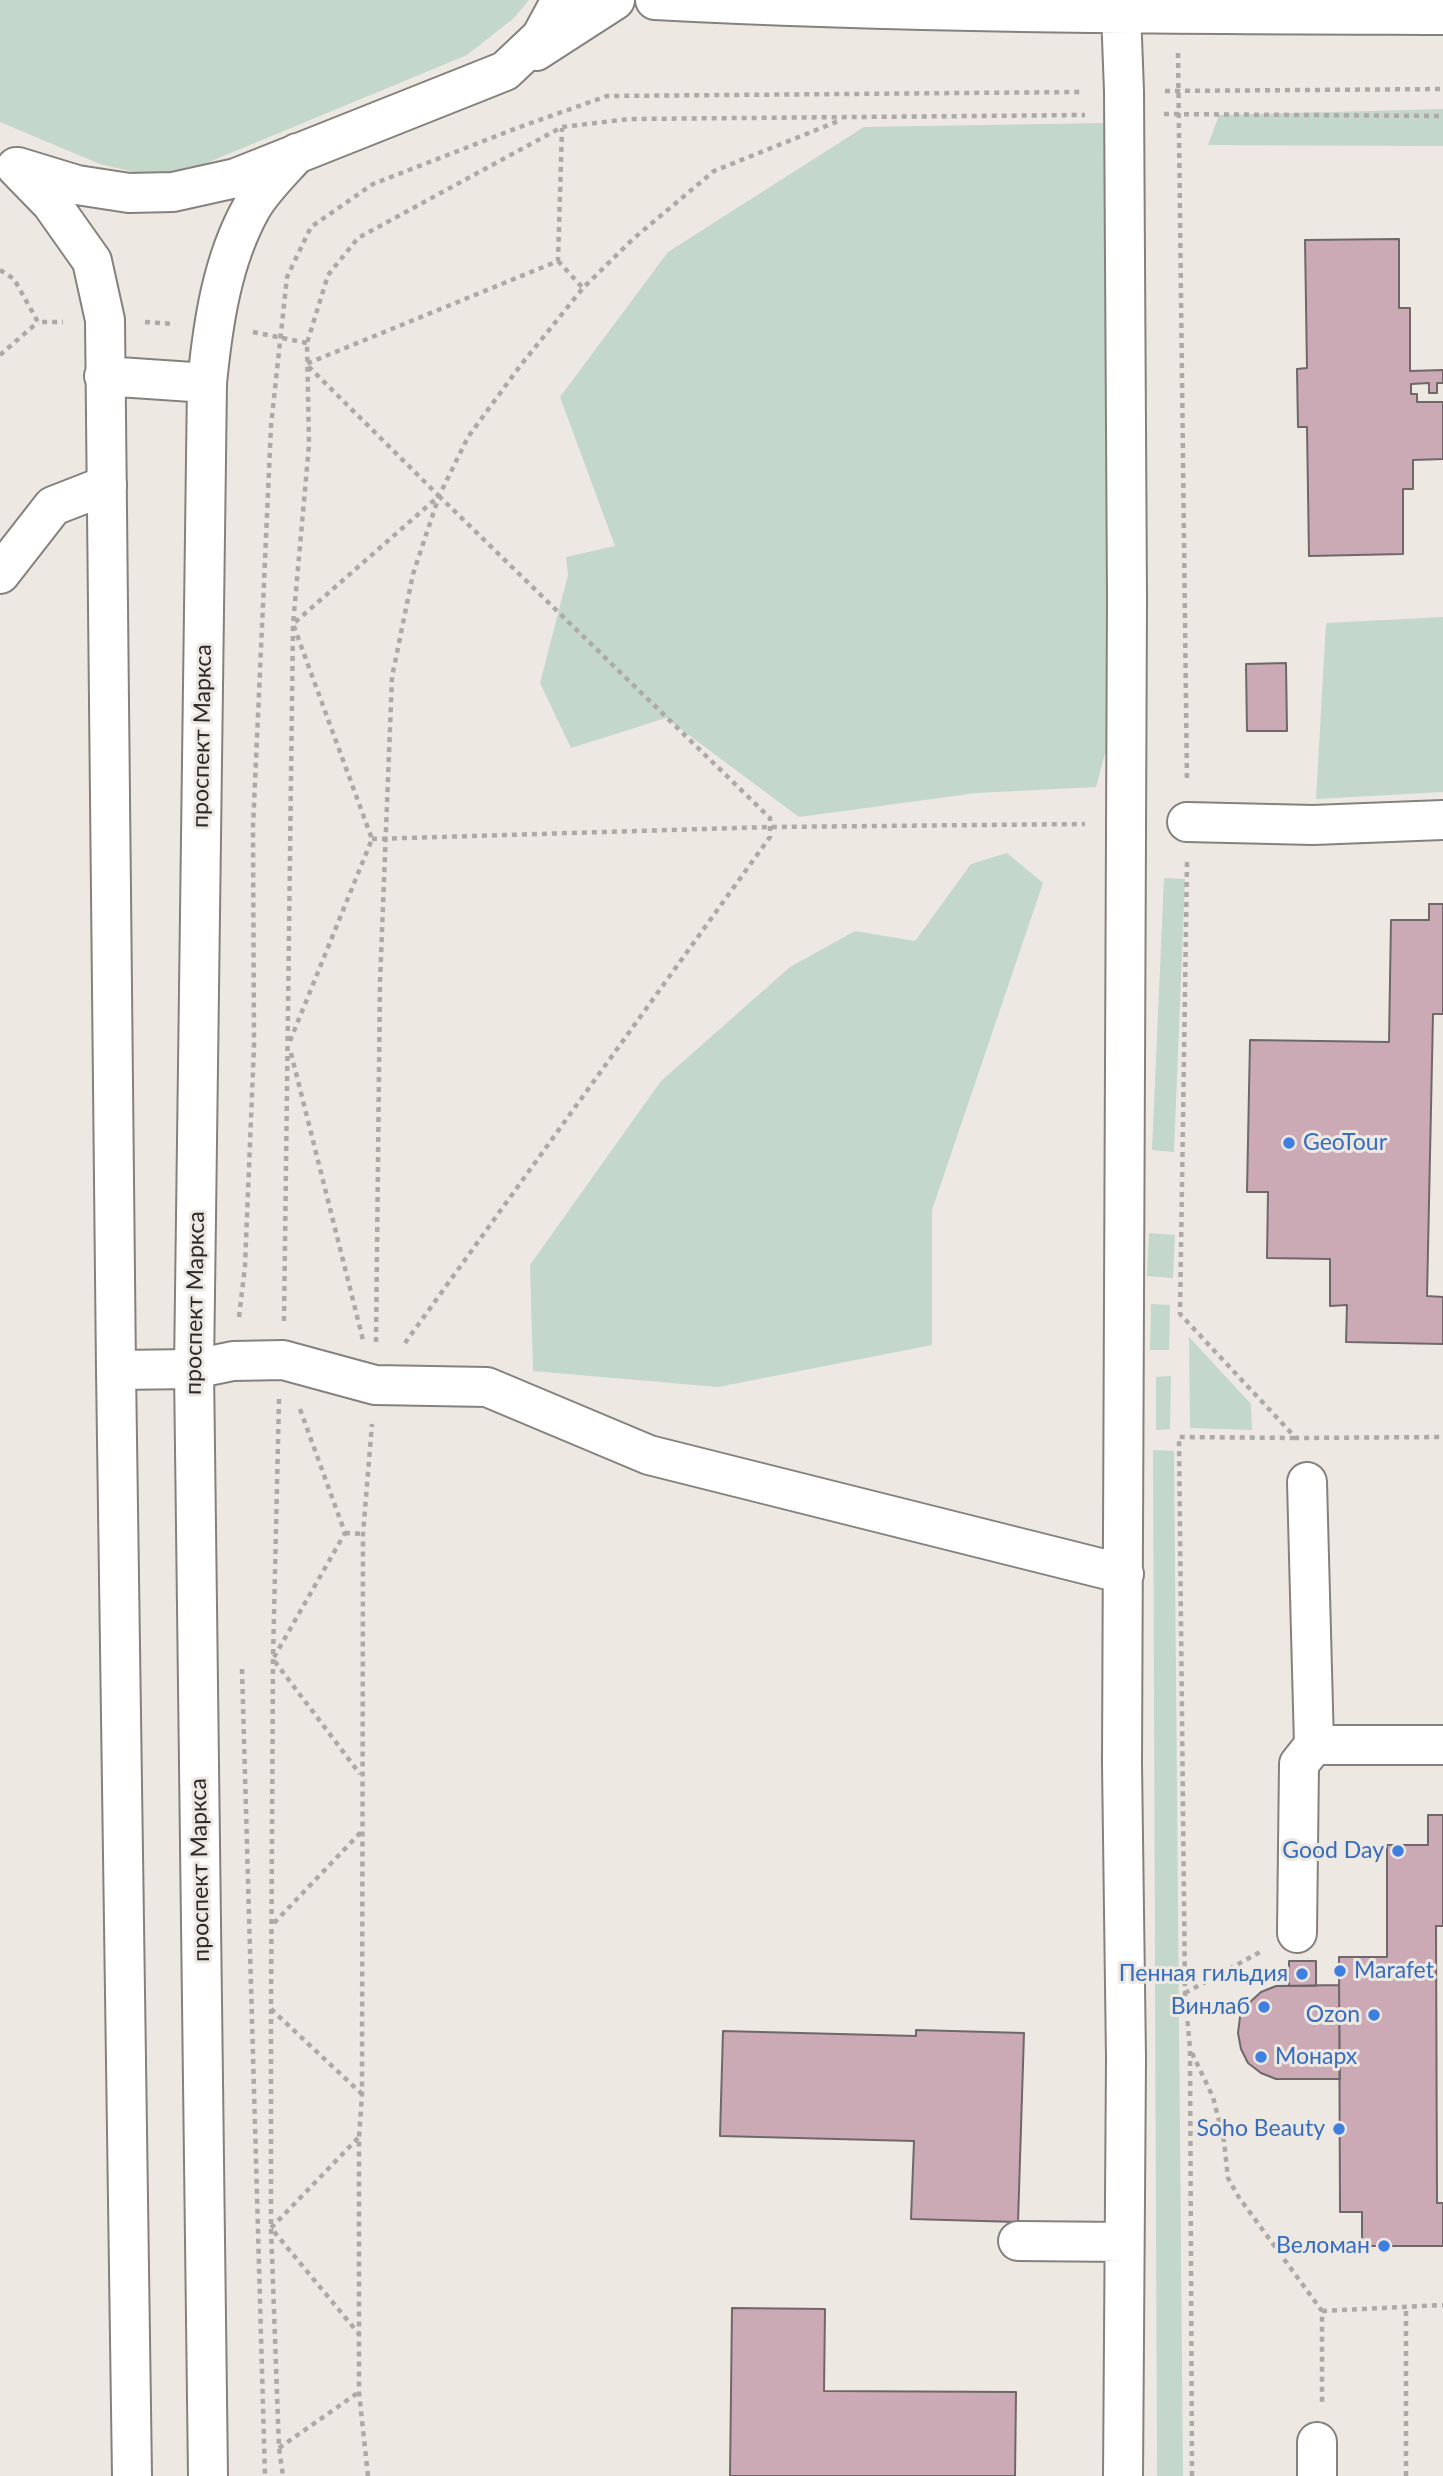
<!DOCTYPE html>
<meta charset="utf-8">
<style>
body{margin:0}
canvas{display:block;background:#ede8e2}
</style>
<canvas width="1443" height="2476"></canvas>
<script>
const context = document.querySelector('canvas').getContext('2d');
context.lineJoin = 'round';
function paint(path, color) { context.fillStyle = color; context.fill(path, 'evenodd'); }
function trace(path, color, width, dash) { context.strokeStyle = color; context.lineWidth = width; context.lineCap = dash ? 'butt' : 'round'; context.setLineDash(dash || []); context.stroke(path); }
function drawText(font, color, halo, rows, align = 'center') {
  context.font = font + ' Lato,sans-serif'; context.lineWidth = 6; context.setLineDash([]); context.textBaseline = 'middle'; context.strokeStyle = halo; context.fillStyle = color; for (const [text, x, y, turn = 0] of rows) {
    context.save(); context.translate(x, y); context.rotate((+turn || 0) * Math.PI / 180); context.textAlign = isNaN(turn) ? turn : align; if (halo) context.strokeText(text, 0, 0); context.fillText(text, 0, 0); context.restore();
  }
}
const green = new Path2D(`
 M0 0H529L514 18 467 55 180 174H142L100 164 0 122Z
 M1443 109V146L1208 145 1219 115Z
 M1105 123 1115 716 1096 787 976 793 799 817 666 718 571 748 540 683 568 575 566 557 615 546 560 397 668 252 864 127Z
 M1443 617V792L1316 799 1326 623Z
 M1007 853 1043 883 932 1210V1345L718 1387 533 1371 530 1265 661 1081 790 967 855 931 915 941 971 864Z
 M1164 878 1185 879 1174 1152 1152 1150Z
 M1149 1233 1175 1235 1173 1278 1147 1276Z
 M1151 1304 1170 1305 1169 1350H1150Z
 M1189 1337 1251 1404 1252 1430 1190 1428Z
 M1171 1376 1170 1429 1156 1430V1377Z
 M1153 1450 1174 1451 1183 2476H1157Z`);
const building = new Path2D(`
 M1399 239V308H1410V371L1443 370V383H1437V393H1429V383L1411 384V394H1417V402H1443V459L1413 460V489H1403V554L1309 556 1307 427H1298L1297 369 1307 368 1305 240Z
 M1286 663 1287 731H1247L1246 664Z
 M1429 904H1443V1014H1433L1427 1296 1443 1297V1344L1346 1342 1347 1305 1330 1306V1259L1267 1258 1268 1192H1247L1250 1040 1389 1042 1391 920H1429Z
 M1428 1815H1443V1926H1436L1437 2203H1443V2246H1362V2212H1340L1339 1957H1387V1845H1428Z
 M1289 1961H1316V1986H1289Z
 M1339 1985 1340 2079H1276L1261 2073 1248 2063 1241 2049 1238 2033 1240 2017 1249 2003 1261 1992 1276 1986Z
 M916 2030 1024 2033 1018 2222 911 2219 914 2141 720 2136 723 2031 916 2036Z
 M732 2308 825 2309 824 2391 1016 2392 1015 2476H730Z`);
const path = new Path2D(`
 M1178 53 1187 783
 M1165 91 1443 89
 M1164 114 1443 116
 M558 261 583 288
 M0 270 14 279 38 322H63
 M145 322 175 324
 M253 332 307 343
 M0 355 38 322
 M372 839 770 827 1085 824
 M1187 862 1180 1314 1296 1438 1443 1437
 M290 1041 372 839 293 624 439 496 306 364 558 261 562 128
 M291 1053 363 1340
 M239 1317 245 1266 254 1046 253 827 271 426 287 277 311 227 373 184 517 128 607 96 1082 92
 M284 1321 293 624 309 445 307 343 328 275 358 238 562 127 629 119 1085 115
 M376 1342 380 982 392 677 413 574 439 496 468 437 520 366 583 288 633 239 714 171 841 120
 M405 1343 770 837V818L439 496
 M279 1399 273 1659 271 2009V2228L279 2448 283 2476
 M300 1409 345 1533 273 1659 360 1774
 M345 1533 363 1534
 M242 1669 265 2476
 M274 1923 362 1831
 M1185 1993 1262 1951
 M271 2009 362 2094
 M1192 2053 1213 2097 1224 2141 1228 2178 1238 2196 1322 2311V2402
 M358 2138 271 2228 359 2334
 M1322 2311 1443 2305
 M279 2448 359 2392
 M368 2476 359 2392V2138L362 2094 363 1534 372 1424
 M1192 2476 1190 2049 1185 1993 1179 1437 1295 1438
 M1406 2476V2307`);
const minor = new Path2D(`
 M655 0C917 14 1180 14 1443 15
 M1121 12 1124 91 1127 599 1122 1763 1126 2059 1123 2476
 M0 574 53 506 107 485
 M1187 822 1313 825 1443 820
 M116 1370 194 1369 233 1361 283 1360 375 1385 487 1387 649 1455 1124 1574
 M1307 1482 1314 1745
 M1297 1933 1299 1764 1314 1745H1443
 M1018 2241 1124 2242
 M1317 2476V2442`);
const major = new Path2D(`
 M536 51 615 0
 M16 167 51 203 92 261 105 320 116 1370 132 2476
 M18 167 77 185 129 193 173 192 236 178 505 71 541 37 561 0
 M104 376 207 383
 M208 2476 194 1369 207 383C213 323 222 260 252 207 263 188 282 170 297 153`);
const markers = [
 [1289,1143,7,"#3f7fe0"],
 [1398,1851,7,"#3f7fe0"],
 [1340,1971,7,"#3f7fe0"],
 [1302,1974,7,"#3f7fe0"],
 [1264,2007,7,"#3f7fe0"],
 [1374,2015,7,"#3f7fe0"],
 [1261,2057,7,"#3f7fe0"],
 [1339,2129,7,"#3f7fe0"],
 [1384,2246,7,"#3f7fe0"]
];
const streetNames = [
 ["проспект Маркса",202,736,-89],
 ["проспект Маркса",195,1303,-89],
 ["проспект Маркса",200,1870,-91]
];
const shopNames = [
 ["GeoTour",1303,1143,"left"],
 ["Good Day",1384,1851],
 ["Marafet",1354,1971,"left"],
 ["Пенная гильдия",1288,1974],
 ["Винлаб",1250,2007],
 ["Ozon",1360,2015],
 ["Монарх",1275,2057,"left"],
 ["Soho Beauty",1325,2129],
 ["Веломан",1370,2246]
];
paint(green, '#c3d7cb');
paint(building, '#cbaab5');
trace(building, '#6f686a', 2);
trace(minor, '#86817c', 42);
trace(major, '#86817c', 42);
trace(path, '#ada9a5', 4.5, [5, 5]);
trace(minor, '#fff', 38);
trace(major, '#fff', 38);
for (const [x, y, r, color] of markers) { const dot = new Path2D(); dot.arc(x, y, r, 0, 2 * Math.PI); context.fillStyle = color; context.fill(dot); trace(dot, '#ede8e2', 2.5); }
drawText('23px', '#2c2a28', '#ede8e2', streetNames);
drawText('23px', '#366cbe', '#ede8e2', shopNames, 'right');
</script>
